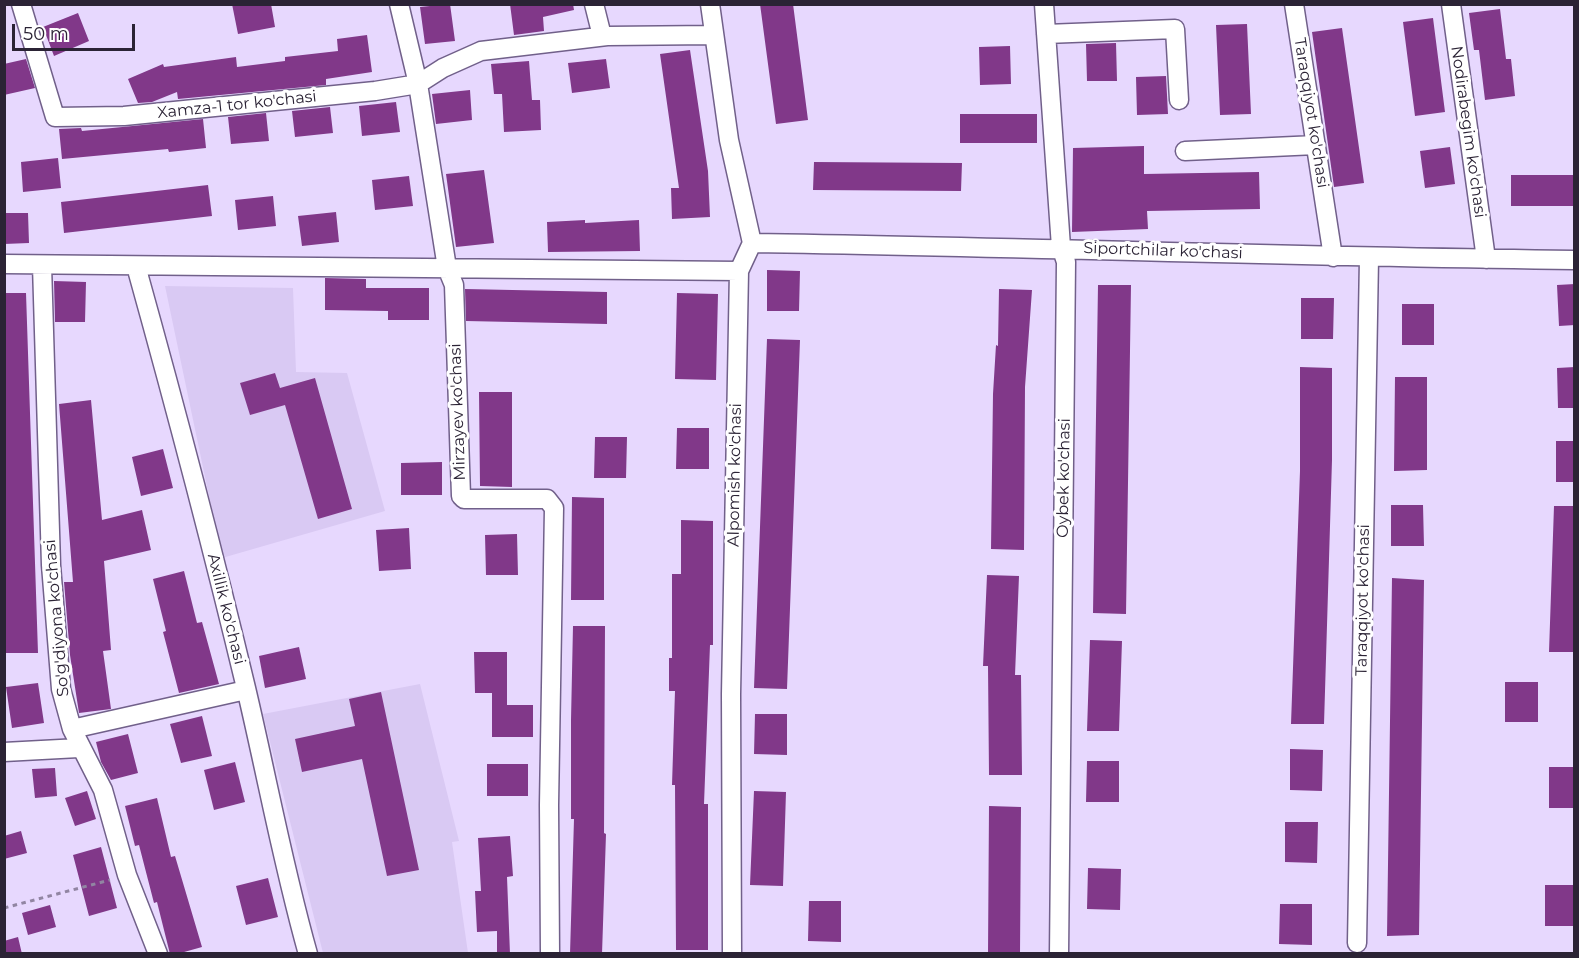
<!DOCTYPE html>
<style>
body{margin:0}
#map{position:relative;width:1579px;height:958px;overflow:hidden;background:#e7d8fe;font-family:Montserrat,sans-serif}
canvas{display:block}
.frame{position:absolute;inset:0;border:6px solid #2b2335;pointer-events:none}
.scale{position:absolute;left:12px;top:24px;width:123px;height:27px;box-sizing:border-box;border:3px solid #2b2335;border-top:0;padding-left:8px;font-size:18px;line-height:21px;white-space:nowrap;color:#2b2335;-webkit-text-stroke:4px #fff;paint-order:stroke}
</style>
<div id="map">
<canvas width="1579" height="958"></canvas>
<div class="frame"></div>
<div class="scale">50 m</div>
</div>
<script>
const context = document.querySelector('canvas').getContext('2d');
context.lineJoin = 'round';
function paint(path, color) { context.fillStyle = color; context.fill(path, 'evenodd'); }
function trace(path, color, width, dash) { context.strokeStyle = color; context.lineWidth = width; context.lineCap = dash ? 'butt' : 'round'; context.setLineDash(dash || []); context.stroke(path); }
function drawText(font, color, halo, rows, align = 'center') {
  context.font = font + ' Montserrat,sans-serif'; context.lineWidth = 6; context.setLineDash([]); context.textBaseline = 'middle'; context.strokeStyle = halo; context.fillStyle = color; for (const [text, x, y, turn = 0] of rows) {
    context.save(); context.translate(x, y); context.rotate((+turn || 0) * Math.PI / 180); context.textAlign = isNaN(turn) ? turn : align; if (halo) context.strokeText(text, 0, 0); context.fillText(text, 0, 0); context.restore();
  }
}
const built = new Path2D(`
 M165 286 293 288 296 372 347 373 385 511 222 558Z
 M420 684 459 841 452 842 468 953H323L263 714Z`);
const building = new Path2D(`
 M232 4H271L275 27 238 34Z
 M450 4 455 41 425 44 420 7Z
 M510 4H573L574 10 543 17 544 31 514 35Z
 M760 4H793L808 120 776 124Z
 M1500 9 1506 59H1511L1515 96 1485 100 1479 50H1474L1469 13Z
 M78 13 89 41 54 56 43 27Z
 M1433 18 1445 112 1415 116 1403 22Z
 M1247 24 1251 114 1220 115 1216 25Z
 M1342 28 1364 183 1334 187 1312 32Z
 M367 35 372 72 326 79V85L178 99 177 92 152 102 138 103 128 79 163 64 164 67 236 57 237 67 285 61V57L338 51 337 39Z
 M1116 43 1117 81H1087L1086 44Z
 M1010 46 1011 84 980 85 979 47Z
 M690 50 708 171 710 217 672 219 671 188H679L660 54Z
 M26 59 35 88 4 95V64Z
 M606 59 610 88 572 93 568 63Z
 M529 61 532 100H540L541 130 504 132 502 94H494L491 64Z
 M1166 76 1168 114 1137 115 1136 77Z
 M470 90 472 120 436 124 432 94Z
 M396 102 400 132 362 136 359 106Z
 M330 107 333 133 295 137 292 111Z
 M266 113 269 141 231 144 228 117Z
 M960 114H1037V143H960Z
 M203 119 206 148 169 152 168 149 62 159 59 129 81 128 82 131Z
 M1144 146V174L1259 172 1260 209 1147 211 1148 229 1072 232 1073 148Z
 M1450 147 1455 184 1425 188 1420 151Z
 M58 158 61 188 23 192 21 162Z
 M814 162 962 163 961 191 813 190Z
 M484 170 494 243 456 247 446 174Z
 M1511 175H1575V206H1511Z
 M409 176 413 206 375 210 372 180Z
 M208 185 212 216 64 233 61 202Z
 M273 196 276 226 238 230 235 200Z
 M336 212 339 242 302 246 298 216Z
 M4 213H28L29 243 4 244Z
 M585 220V223L639 220 640 251 548 252 547 222Z
 M767 270 800 271 799 311H767Z
 M325 278 366 279V288H429V320H388V311L325 310Z
 M54 281 86 282 85 322H55Z
 M1575 284V325L1559 326 1557 285Z
 M1098 285H1131L1126 614 1093 613Z
 M465 289 607 292V324L466 321Z
 M999 289 1032 290 1025 387 1024 550 991 549 993 394 996 345 998 346Z
 M4 293H26L38 653H6Z
 M677 293 718 294 716 380 675 379Z
 M1301 298H1334L1333 339H1301Z
 M1402 304H1434V345H1402Z
 M767 339 800 340 787 689 754 688Z
 M1300 367 1332 368V460L1324 724H1291L1300 471Z
 M1575 367V408H1558L1557 368Z
 M275 373 280 388 315 378 352 509 318 519 285 405 250 415 240 383Z
 M1395 377H1427V470L1394 471Z
 M479 392H512V487L480 486Z
 M91 400 102 520 142 510 151 550 104 561 111 650 103 651 111 709 79 713 70 655 64 582H73L59 404Z
 M677 428H709V469H676Z
 M595 437H627L626 478H594Z
 M1556 441H1575V482H1556Z
 M163 449 173 488 141 496 132 457Z
 M442 462V495H401V463Z
 M572 497 604 498V600H571Z
 M1391 505H1423L1424 546H1391Z
 M1554 506H1575V652H1549Z
 M681 520 713 521V645H710L704 804H708V950H676L675 785H672L675 691H669V658H672V574H681Z
 M409 528 411 569 379 571 376 530Z
 M517 534 518 575H486L485 535Z
 M184 571 197 623 202 622 219 684 179 693 163 632 166 631 153 579Z
 M987 575 1019 576 1015 675H1021L1022 775H989L988 666H983Z
 M1392 578 1424 580 1419 935 1387 936Z
 M573 626H605L604 833 606 834 602 954H570L574 819H571V720Z
 M1090 640 1122 641 1119 731H1087Z
 M299 647 306 679 265 688 259 656Z
 M474 652H507V705H533V737H492V693H475Z
 M1505 682H1538V722H1505Z
 M38 683 44 723 12 728 6 687Z
 M381 692 419 870 387 876 362 759 302 772 295 739 355 726 349 699Z
 M755 714H787V755L754 754Z
 M202 716 212 756 181 763 170 724Z
 M128 734 138 773 111 780 101 762 96 742Z
 M1290 749 1323 750 1322 791 1290 790Z
 M1087 761H1119V802H1086Z
 M235 762 245 802 214 810 204 770Z
 M487 764H528V796H487Z
 M1549 767H1575V808H1549Z
 M55 768 57 796 35 798 32 769Z
 M87 791 96 819 75 826 65 798Z
 M754 791 786 792 783 886 750 885Z
 M157 798 171 857 175 856 202 947 177 954H170L157 902 154 903 139 845 135 846 125 806Z
 M989 806 1021 807 1020 954H988Z
 M1285 822H1318L1317 863 1285 862Z
 M21 831 27 853 4 859V836Z
 M510 836 513 876 507 877 510 954H497V931L477 932 475 891H481L478 838Z
 M101 847 117 908 89 916 73 855Z
 M1088 868 1121 869 1120 910 1087 909Z
 M268 878 278 917 246 925 236 886Z
 M1545 885H1575V926H1545Z
 M809 901H841V942L808 941Z
 M1280 904H1312V945L1279 944Z
 M50 905 56 927 28 935 22 913Z
 M18 937 22 954H4V941Z`);
const path = new Path2D(`
 M4 908 110 880`);
const minor = new Path2D(`
 M21 4 55 117 124 116 375 91 418 84 443 68 481 51 607 36 714 35
 M399 4 418 84 447 268 454 285 461 496 464 499H547L554 508 549 805 550 954
 M594 4 602 36
 M710 4 729 140 752 243 739 271 731 694 732 954
 M1044 4 1061 247 1066 262 1059 954
 M1294 4 1333 257
 M1451 4 1486 259
 M1046 34 1175 29 1179 100
 M1185 151 1316 145
 M752 243C1027 247 1300 257 1574 260
 M4 264 739 271
 M42 265 51 565 61 689 72 729 103 790 127 875 158 954
 M136 266C175 406 212 546 246 688 267 777 283 866 308 954
 M72 729 246 690
 M4 752 79 748
 M1357 943 1369 258`);
const streetNames = [
 ["Xamza-1 tor ko'chasi",237,105,-6],
 ["Taraqqiyot ko'chasi",1311,113,81],
 ["Nodirabegim ko'chasi",1468,132,82],
 ["Siportchilar ko'chasi",1163,251,2],
 ["Mirzayev ko'chasi",458,412,-92],
 ["Alpomish ko'chasi",735,475,-89],
 ["Oybek ko'chasi",1064,478,-89],
 ["Taraqqiyot ko'chasi",1363,600,-89],
 ["Axillik ko'chasi",226,609,76],
 ["So'g'diyona ko'chasi",57,618,-95]
];
paint(built, '#d9c9f3');
paint(building, '#813889');
trace(minor, '#71608a', 21);
trace(path, '#9185a2', 3, [4.5, 4.5]);
trace(minor, '#fff', 18);
drawText('16px', '#2b2335', '#fff', streetNames);
</script>
